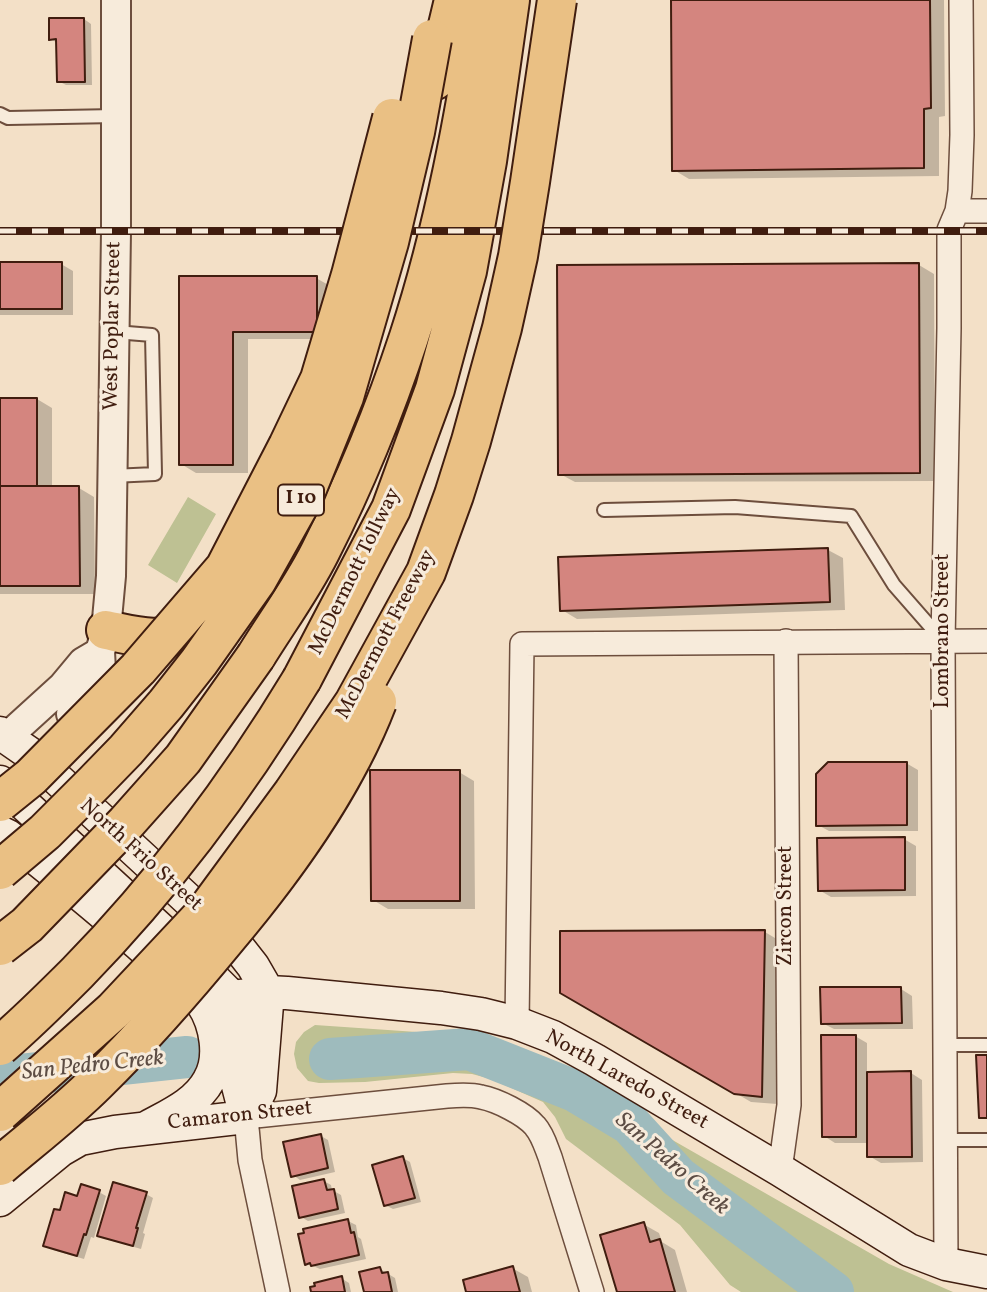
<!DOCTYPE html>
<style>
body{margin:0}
canvas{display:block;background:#f3e0c7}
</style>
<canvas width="987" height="1292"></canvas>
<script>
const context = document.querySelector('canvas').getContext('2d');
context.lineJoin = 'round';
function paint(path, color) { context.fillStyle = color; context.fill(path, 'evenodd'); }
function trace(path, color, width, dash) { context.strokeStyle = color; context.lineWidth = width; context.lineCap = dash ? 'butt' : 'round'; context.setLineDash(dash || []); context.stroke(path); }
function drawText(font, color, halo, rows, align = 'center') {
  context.font = font + ' Vollkorn,serif'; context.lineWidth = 6; context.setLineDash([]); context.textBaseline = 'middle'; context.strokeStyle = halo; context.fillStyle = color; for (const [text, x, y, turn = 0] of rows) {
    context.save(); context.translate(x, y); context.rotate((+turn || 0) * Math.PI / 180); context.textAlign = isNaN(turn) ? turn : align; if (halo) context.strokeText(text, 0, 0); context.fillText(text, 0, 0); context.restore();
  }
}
const green = new Path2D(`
 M188 497 216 514 177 583 148 565Z
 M315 1025 417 1032 478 1040 524 1055 889 1264 953 1292H741L730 1285 680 1225 566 1139 555 1117 543 1102 491 1079 472 1074 453 1073 365 1082 319 1083 308 1081 297 1068 294 1054 296 1042 304 1032Z`);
const shadow = new Path2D(`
 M673 0H944L945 116 939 117V176L689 179 674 170Z
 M84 19 91 24 92 85H66L58 81V43L50 39Z
 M0 264H61L73 271V315H0Z
 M919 265 934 274 935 481 575 482 560 474Z
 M181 278H316L332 287V339H248V473H196L181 464Z
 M0 399H37L52 408V488H79L94 497 95 594H0Z
 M828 550 843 558 845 610 577 619 562 610Z
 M906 763 918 770V831H829L818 825Z
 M459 772 474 781 475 909H388L373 900Z
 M904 839 916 846V896L831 897 819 890Z
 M765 932 780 941 777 1104 751 1102 561 992 562 933Z
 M901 989 912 996 913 1029H834L822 1023Z
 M855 1036 867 1043V1073H911L922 1080 923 1162 881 1163 869 1156V1143H835L824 1136Z
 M321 1136 328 1140 335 1172 300 1180 293 1175Z
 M403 1158 410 1162 421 1202 393 1209 385 1205Z
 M324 1181 331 1185 332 1190 341 1195 345 1213 308 1221 301 1217Z
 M99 1192 106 1196 94 1238 91 1237 84 1259 53 1250 45 1245 61 1212Z
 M146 1194 153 1198 143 1233 145 1234 141 1249 106 1239 99 1235Z
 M348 1221 356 1225 358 1237 361 1239 366 1259 320 1269 306 1263V1234Z
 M643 1224 659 1233 662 1242 675 1250 687 1292H618Z
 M512 1268 528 1277 532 1292H468Z
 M380 1269 395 1278 398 1292H365Z
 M341 1278 349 1283 351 1292H312Z`);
const river = new Path2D(`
 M330 1059 469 1049 575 1091 630 1124 678 1177 833 1292
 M0 1077 187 1057`);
const building = new Path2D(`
 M671 0H930L931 108 924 109V168L672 171Z
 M49 18H84L85 82H57L56 39 49 40Z
 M0 262H62V309H0Z
 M919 263 920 473 558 475 557 265Z
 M179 276H317V332H233V465H179Z
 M0 398H37V486H0Z
 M0 486H79L80 586H0Z
 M828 548 830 602 560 611 558 557Z
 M828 762H907V825L816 826V774Z
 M370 770H460V901H371Z
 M905 837V890L818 891 817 838Z
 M765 930 762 1097 734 1094 560 993V931Z
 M820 987H901L902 1023 821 1024Z
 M821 1035H856V1137H822Z
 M976 1055H987V1118H979Z
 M911 1071 912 1157H867V1072Z
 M321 1134 328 1168 291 1177 283 1142Z
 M403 1156 415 1198 384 1206 372 1165Z
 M324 1179 327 1190 334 1189 338 1209 299 1218 292 1186Z
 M113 1182 147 1192 136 1228H138L133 1246 97 1236Z
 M81 1184 100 1190 86 1235 84 1234 77 1256 43 1246 54 1209 60 1210 65 1192 77 1196Z
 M348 1219 351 1233 354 1232 359 1255 311 1266 310 1263 305 1265 298 1234 304 1233 303 1229Z
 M644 1222 650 1242 660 1239 675 1292H617L600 1235Z
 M513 1266 520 1292H466L463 1280Z
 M380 1267 382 1273 388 1272 392 1292H364L359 1272Z
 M342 1276 345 1292H311L310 1287 315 1286 314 1283Z`);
const service = new Path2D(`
 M0 114 8 118 116 116
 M112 476 155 474 152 335 115 332
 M604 510 735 507 851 516 894 585 943 641
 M945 1045H987
 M946 1140H987`);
const minor = new Path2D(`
 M957 211H987
 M517 1023 522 644 987 641
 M780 1170 789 1105 786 641
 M946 1264 943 641 949 328V230L957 211 960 191 962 135 961 0
 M278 1292 250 1160 246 1117 447 1096C458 1095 470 1094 481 1097 497 1100 525 1114 535 1126 543 1135 546 1147 550 1157L592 1292`);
const tertiary = new Path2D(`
 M71 714 93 691 101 670 100 652 106 630 111 576 116 231V0
 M7 737 63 686 83 662 100 652`);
const secondary = new Path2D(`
 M0 733 29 753 235 943 253 966 268 992
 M0 782 208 973 232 997 238 1019 241 1031 237 1082 246 1117
 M0 832 8 836C57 875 105 914 152 956 168 970 190 985 202 1003 216 1024 222 1058 209 1080 196 1104 169 1115 146 1128
 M232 997 268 992 287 993 441 1008 481 1014 517 1023 553 1037 595 1060 780 1170 909 1250 946 1264 987 1272
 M246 1117 260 1091 268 992
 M0 1200 61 1150 80 1139 115 1132 246 1117`);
const motorway = new Path2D(`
 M435 80 454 0
 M106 630C135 636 165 646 190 625
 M256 656C277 622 302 588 320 552 355 483 385 410 409 337 445 227 465 113 483 0
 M302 679 391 509 435 389 467 271 487 161 510 0`);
const rail = new Path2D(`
 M0 231H987`);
const motorwayBridge = new Path2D(`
 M0 802 31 777 138 669 225 568 288 446 320 379 351 275 392 118
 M0 870 45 832 94 783 126 750 166 704 199 662 257 580 304 496 344 397 389 242 415 132 432 39
 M0 946 27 925 126 823 183 759 256 656
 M0 1046C27 1023 52 998 77 973 164 884 238 785 302 679
 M0 1112 113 1011 204 914 293 793 354 703 426 572 454 495 471 441 502 328 518 256 530 182 557 0
 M0 1166C33 1138 67 1112 97 1082 143 1037 185 989 226 939 285 869 344 788 377 702`);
const shields = [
 [301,500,46]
];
const shieldNames = [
 ["I 10",301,500]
];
const streetNames = [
 ["West Poplar Street",114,326,-89],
 ["McDermott Tollway",356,572,-64],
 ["Lombrano Street",944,631,-90],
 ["McDermott Freeway",387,635,-62],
 ["North Frio Street",140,856,42],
 ["Zircon Street",787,906,-90],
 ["North Laredo Street",626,1081,29],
 ["Camaron Street",240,1117,-6]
];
const waterNames = [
 ["San Pedro Creek",93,1067,-6],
 ["San Pedro Creek",671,1165,41]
];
paint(green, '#bec193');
paint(shadow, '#0003');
trace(river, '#9ebbbd', 42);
paint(building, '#d4857f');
trace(building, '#401d0f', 2);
trace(service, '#6d4e3d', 16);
trace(minor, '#6d4e3d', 26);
trace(tertiary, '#6d4e3d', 32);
trace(secondary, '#401d0f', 35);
trace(motorway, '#401d0f', 42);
trace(service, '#f7ebdb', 12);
trace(minor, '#f7ebdb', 23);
trace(tertiary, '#f7ebdb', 28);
trace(secondary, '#f7ebdb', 32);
trace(motorway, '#eac084', 38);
trace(rail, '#401d0f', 8);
trace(rail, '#f7ebdb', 5, [16]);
trace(motorwayBridge, '#401d0f', 42, []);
trace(motorwayBridge, '#eac084', 38);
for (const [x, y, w] of shields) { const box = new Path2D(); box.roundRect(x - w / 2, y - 15.5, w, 31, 5); context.fillStyle = '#f7ebdb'; context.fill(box); trace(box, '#401d0f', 2); }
drawText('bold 19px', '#401d0f', null, shieldNames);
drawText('21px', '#401d0f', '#f7ebdb', streetNames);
drawText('italic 23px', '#5c4c43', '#f7ebdb', waterNames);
</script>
